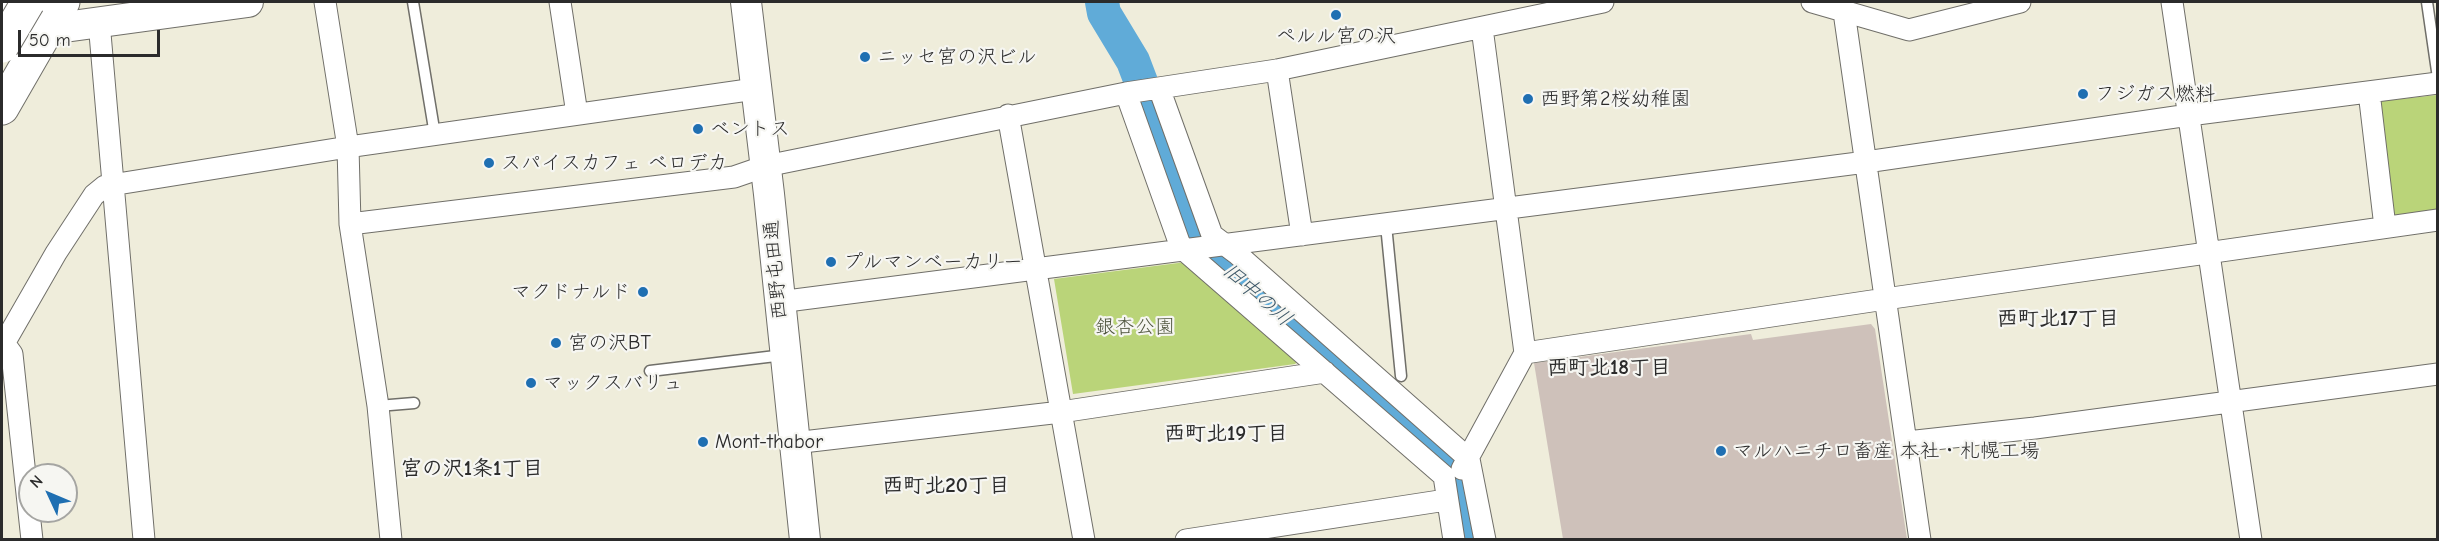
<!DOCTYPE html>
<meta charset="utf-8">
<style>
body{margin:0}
#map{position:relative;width:2439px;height:541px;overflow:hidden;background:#efeddb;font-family:"Comic Neue",sans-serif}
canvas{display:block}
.frame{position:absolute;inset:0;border:3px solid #2b2b2b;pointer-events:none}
.north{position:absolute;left:18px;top:463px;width:60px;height:60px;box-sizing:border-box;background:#f6f6f2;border:2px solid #a5a5a2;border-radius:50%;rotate:314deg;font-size:16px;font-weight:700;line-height:24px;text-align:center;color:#2b2b2b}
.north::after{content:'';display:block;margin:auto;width:21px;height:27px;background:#1f6fb2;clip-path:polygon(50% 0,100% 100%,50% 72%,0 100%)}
.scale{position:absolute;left:18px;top:30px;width:142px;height:27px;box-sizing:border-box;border:3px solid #2b2b2b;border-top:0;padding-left:8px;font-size:18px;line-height:21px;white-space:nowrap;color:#2b2b2b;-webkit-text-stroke:4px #f6f6f2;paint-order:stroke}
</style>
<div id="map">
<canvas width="2439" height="541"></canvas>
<div class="frame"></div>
<div class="north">N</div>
<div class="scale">50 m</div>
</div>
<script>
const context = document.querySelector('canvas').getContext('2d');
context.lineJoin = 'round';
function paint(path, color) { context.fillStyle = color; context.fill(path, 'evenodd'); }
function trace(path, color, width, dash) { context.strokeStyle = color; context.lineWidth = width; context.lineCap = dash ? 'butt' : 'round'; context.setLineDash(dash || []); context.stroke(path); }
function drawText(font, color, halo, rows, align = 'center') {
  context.font = font + ' "Comic Neue","Klee One",sans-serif'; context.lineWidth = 4.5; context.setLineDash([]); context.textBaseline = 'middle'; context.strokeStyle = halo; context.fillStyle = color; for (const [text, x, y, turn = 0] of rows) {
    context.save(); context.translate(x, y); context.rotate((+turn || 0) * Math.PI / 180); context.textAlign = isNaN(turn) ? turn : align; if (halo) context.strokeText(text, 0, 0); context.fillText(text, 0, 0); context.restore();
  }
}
const industrial = new Path2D(`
 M1871 324 1875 329 1907 539H1563L1534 363 1751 334 1753 340Z`);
const green = new Path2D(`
 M2437 95V213L2391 216 2378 107 2382 101Z
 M1186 262 1298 361 1295 364 1073 394 1054 279Z`);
const river = new Path2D(`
 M1102 2 1104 13 1133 61 1174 169 1191 227 1215 259 1447 458 1466 487 1474 540`);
const lane = new Path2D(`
 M413 2 435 135
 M2427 2 2438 78
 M1384 224 1387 235 1401 376
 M650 371 784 355
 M378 406 414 403`);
const street = new Path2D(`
 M325 2 348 147 350 224 378 406 391 540
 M560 2 577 114
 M1812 2 1909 30 2020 2
 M2172 2 2251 540
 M1844 12 1920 540
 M99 22 144 540
 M1277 70 1302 235
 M1159 88 1212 235 1236 253 1469 459 1485 540
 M2369 92 2385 227
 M1126 93 1179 242 1184 250 1444 476 1454 540
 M1008 115 1084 540
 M350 224 734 177 766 166 1126 93 1277 70 1603 2
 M779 302 1866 162 2189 115 2438 83
 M4 343 12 354 32 540
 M2 347 56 253 94 195 105 186 348 147 755 89
 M1525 353 1885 299 2438 220
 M1907 442 2035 428 2438 374
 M794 443 1061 412 1325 372
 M1462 469 1525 353 1482 28
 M1186 540 1446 500`);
const secondary = new Path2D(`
 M746 2 769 194 805 540
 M2 5 23 2
 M28 32 248 2`);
const highway = new Path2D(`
 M2 108 63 2`);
const highwayBridge = new Path2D(`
 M2 46 28 2`);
const markers = [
 [1336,15,6,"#1f6fb2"],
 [865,57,6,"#1f6fb2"],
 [2083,94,6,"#1f6fb2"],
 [1528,99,6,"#1f6fb2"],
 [698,129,6,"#1f6fb2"],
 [489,163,6,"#1f6fb2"],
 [831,262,6,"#1f6fb2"],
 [643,292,6,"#1f6fb2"],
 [556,343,6,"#1f6fb2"],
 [531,383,6,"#1f6fb2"],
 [703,442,6,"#1f6fb2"],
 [1721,451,6,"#1f6fb2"]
];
const poiNames = [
 ["ペルル宮の沢",1336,36,"center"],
 ["ニッセ宮の沢ビル",877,57],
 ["フジガス燃料",2095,94],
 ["西野第2桜幼稚園",1540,99],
 ["ベントス",710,129],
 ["スパイスカフェ ベロデカ",501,163],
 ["プルマンベーカリー",843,262],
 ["マクドナルド",631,292,"right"],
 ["宮の沢BT",568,343],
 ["マックスバリュ",543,383],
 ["Mont-thabor",715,442],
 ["マルハニチロ畜産 本社・札幌工場",1733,451]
];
const streetNames = [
 ["西野屯田通",776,270,-95]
];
const parkNames = [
 ["銀杏公園",1135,327]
];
const waterNames = [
 ["旧中の川",1257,295,41]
];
const neighbourhoodNames = [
 ["西町北17丁目",2058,319],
 ["西町北18丁目",1609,368],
 ["西町北19丁目",1226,434],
 ["宮の沢1条1丁目",472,469],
 ["西町北20丁目",946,486]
];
paint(industrial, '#cec1ba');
paint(green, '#bad479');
trace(river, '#60abd8', 34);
trace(lane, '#706f69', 13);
trace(street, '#706f69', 23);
trace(secondary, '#706f69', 32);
trace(highway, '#706f69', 35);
trace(lane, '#fff', 10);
trace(street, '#fff', 21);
trace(secondary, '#fff', 30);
trace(highway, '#fff', 33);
trace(highwayBridge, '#706f69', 35, []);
trace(highwayBridge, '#fff', 33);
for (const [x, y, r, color] of markers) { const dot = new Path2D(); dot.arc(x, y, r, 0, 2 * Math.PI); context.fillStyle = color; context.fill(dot); trace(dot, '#f6f6f2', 2); }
drawText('20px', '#2b2b2b', '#f6f6f2', poiNames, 'left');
drawText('20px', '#2b2b2b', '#f6f6f2', streetNames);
drawText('20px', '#4f553e', '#f6f6f2', parkNames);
drawText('italic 21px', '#3e5868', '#f6f6f2', waterNames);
drawText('bold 21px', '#2b2b2b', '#f6f6f2', neighbourhoodNames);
</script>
